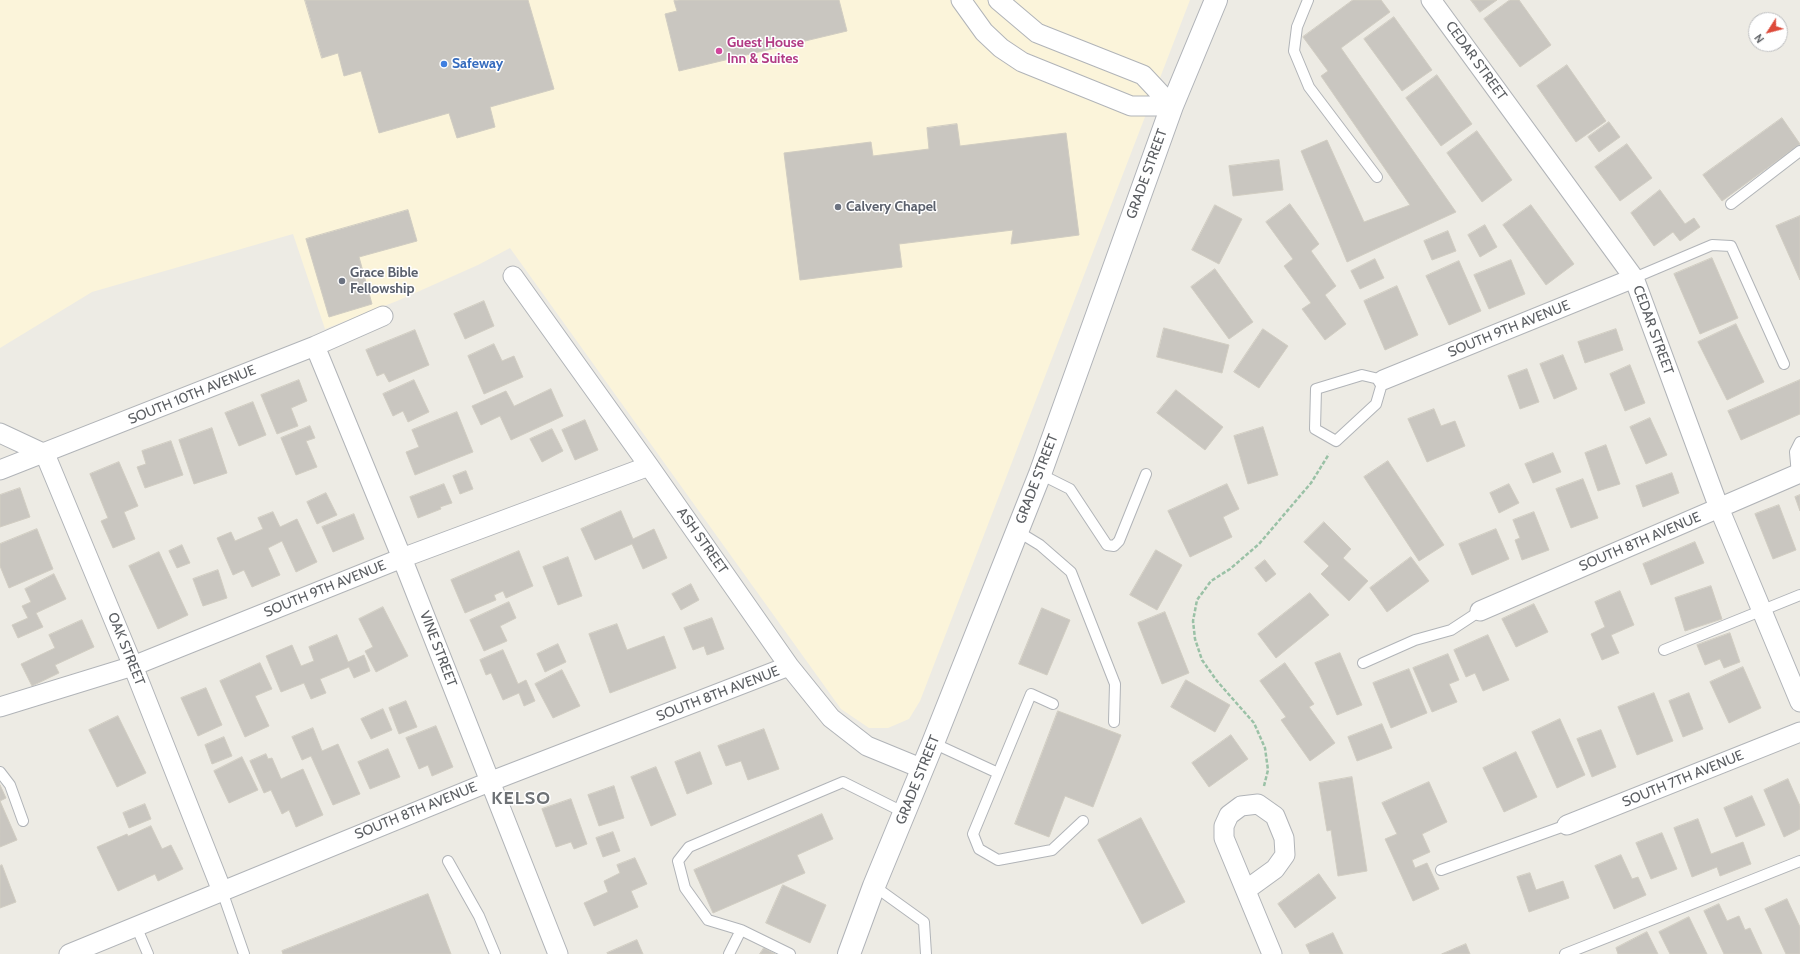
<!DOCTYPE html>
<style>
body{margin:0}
#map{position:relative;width:1800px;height:954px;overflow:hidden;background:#edebe4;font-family:Cabin,sans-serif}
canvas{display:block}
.north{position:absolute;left:1748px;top:12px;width:40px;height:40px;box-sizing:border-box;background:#fff;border:1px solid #bebfc1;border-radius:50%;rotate:234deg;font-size:11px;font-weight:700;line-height:16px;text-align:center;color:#5c5f63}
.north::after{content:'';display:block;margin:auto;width:14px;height:18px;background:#dd4a3a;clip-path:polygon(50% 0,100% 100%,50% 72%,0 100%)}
</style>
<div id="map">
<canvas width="1800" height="954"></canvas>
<div class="north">N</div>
</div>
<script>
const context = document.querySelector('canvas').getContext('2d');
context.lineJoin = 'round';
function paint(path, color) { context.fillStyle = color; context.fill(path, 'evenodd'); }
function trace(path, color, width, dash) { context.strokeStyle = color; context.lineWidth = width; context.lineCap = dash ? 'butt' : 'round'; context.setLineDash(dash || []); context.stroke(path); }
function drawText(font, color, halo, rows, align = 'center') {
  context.font = font + ' Cabin,sans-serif'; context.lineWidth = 3; context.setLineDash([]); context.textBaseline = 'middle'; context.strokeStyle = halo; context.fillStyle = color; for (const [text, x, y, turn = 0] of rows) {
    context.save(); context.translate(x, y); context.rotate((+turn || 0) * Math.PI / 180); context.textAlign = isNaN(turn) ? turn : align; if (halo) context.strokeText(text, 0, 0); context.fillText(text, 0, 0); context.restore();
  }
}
const commercial = new Path2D(`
 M0 0H1190L920 701 909 719 888 728H869L841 709 510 248 478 265 397 301 325 329 293 234 92 292 0 348Z`);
const building = new Path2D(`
 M305 0H528L554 89 490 107 495 127 457 138 449 113 379 133 361 71 344 76 338 53 322 58Z
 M679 0H839L847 31 679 71 665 14 677 11 674 1Z
 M1353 0H1381L1390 12 1341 48 1456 212 1347 262 1301 151 1327 140 1364 222 1410 205 1321 76 1328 71 1303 37Z
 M1471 0H1497L1480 12Z
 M1510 0H1519L1551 45 1520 67 1484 19Z
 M1394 17 1432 70 1402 91 1364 39Z
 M1567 65 1606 121 1576 142 1537 86Z
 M1437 75 1472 124 1441 146 1406 98Z
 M1782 118 1800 144 1722 201 1703 175Z
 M1609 122 1620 137 1599 152 1588 137Z
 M957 124 960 146 1066 133 1079 235 1011 244 1013 230 899 244 902 267 800 280 784 153 871 142 873 156 929 149 927 128Z
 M1477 131 1512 180 1482 202 1447 153Z
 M1627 144 1652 178 1620 201 1595 167Z
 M1279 160 1283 190 1233 196 1229 166Z
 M1660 190 1685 224 1694 218 1700 227 1680 241 1673 232 1654 246 1631 213Z
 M1290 204 1319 244 1311 251 1336 286 1325 295 1346 324 1325 340 1302 309 1311 303 1284 266 1293 259 1266 222Z
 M1215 205 1242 219 1219 264 1192 250Z
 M1531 205 1574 264 1546 285 1503 225Z
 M408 210 417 241 359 257 372 304 329 317 306 239Z
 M1800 216V280L1776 226Z
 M1485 225 1497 247 1480 257 1468 235Z
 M1448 231 1456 251 1432 260 1424 241Z
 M1712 258 1738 318 1700 334 1674 274Z
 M1375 259 1384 278 1360 289 1351 271Z
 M1511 260 1525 294 1489 309 1474 275Z
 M1459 261 1481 311 1449 325 1426 276Z
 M1215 269 1253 322 1229 339 1191 287Z
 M1397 286 1418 335 1385 350 1364 301Z
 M484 301 494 326 465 339 454 314Z
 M1736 324 1764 382 1727 400 1698 342Z
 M1164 328 1229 345 1222 373 1157 357Z
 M1263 329 1288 346 1259 388 1234 372Z
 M1616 329 1623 350 1585 363 1578 342Z
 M415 330 429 365 389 382 384 373 377 376 366 350Z
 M494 344 502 361 514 356 523 377 484 394 468 356Z
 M1563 355 1577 389 1554 399 1540 364Z
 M1630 365 1645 403 1625 411 1610 374Z
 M1527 369 1539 402 1520 409 1508 376Z
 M299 380 307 401 291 408 298 426 277 434 261 395Z
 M414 380 429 412 408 422 403 411 393 416 383 394Z
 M1800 380V414L1741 440 1728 411Z
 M551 389 563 416 511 440 500 416 481 425 472 406 506 391 514 406Z
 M1176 390 1223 427 1205 450 1157 413Z
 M253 402 266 435 239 446 225 413Z
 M1434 409 1441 426 1455 421 1465 446 1427 462 1408 419Z
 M457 412 473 452 415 475 406 452 419 447 412 430Z
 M1650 418 1667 455 1646 464 1630 427Z
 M585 420 598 450 575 460 562 430Z
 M310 426 315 438 306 441 317 467 296 475 281 438Z
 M1263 427 1278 475 1248 484 1234 436Z
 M212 428 227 473 194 484 179 440Z
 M552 429 563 451 542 462 530 439Z
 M171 441 183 475 145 488 137 467 146 464 142 451Z
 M1606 445 1620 484 1598 491 1585 453Z
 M1553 453 1561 472 1533 483 1525 464Z
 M1388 461 1444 545 1419 561 1364 477Z
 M119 462 138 506 124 512 135 539 113 548 101 521 108 518 90 474Z
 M466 471 473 489 460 494 453 476Z
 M1672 473 1679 493 1643 507 1636 486Z
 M1583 479 1598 518 1571 528 1556 489Z
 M444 484 452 503 440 507 441 509 418 518 410 497Z
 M1227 484 1239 509 1223 517 1232 537 1190 557 1168 511Z
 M1509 484 1519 503 1499 513 1490 493Z
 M20 488 30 517 0 527V495Z
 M326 493 337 515 317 524 307 502Z
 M1800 495V511L1795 497Z
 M1779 505 1796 550 1773 559 1755 514Z
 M621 511 633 539 654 529 667 558 643 569 632 544 595 560 581 529Z
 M273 512 280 527 297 519 317 562 296 572 282 541 268 548 280 575 252 587 244 570 233 575 217 538 231 532 235 541 263 529 258 518Z
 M1534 512 1549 550 1522 560 1515 540 1520 538 1513 520Z
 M354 514 364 539 333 552 322 527Z
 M1324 522 1351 549 1343 558 1368 581 1349 601 1321 574 1329 566 1304 542Z
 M37 529 53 569 9 588 0 566V544Z
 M1496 529 1509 559 1472 575 1459 544Z
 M1695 542 1704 563 1651 585 1643 564Z
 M182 545 190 563 177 568 169 551Z
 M1156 550 1182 565 1157 610 1130 595Z
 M519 551 533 586 506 598 503 591 494 595 496 600 465 613 451 580Z
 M159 552 188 615 158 629 129 566Z
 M568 557 582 596 558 605 543 567Z
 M1411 557 1429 581 1387 612 1370 588Z
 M1265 560 1276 574 1266 582 1255 568Z
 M218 570 227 598 203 606 193 579Z
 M54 574 66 599 36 613 43 627 18 638 12 625 28 618 22 606 31 602 25 589Z
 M691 584 699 600 681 610 672 594Z
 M1711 586 1722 619 1685 631 1675 598Z
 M1620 591 1634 625 1611 635 1619 653 1602 660 1591 634 1605 627 1595 602Z
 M1310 593 1329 615 1276 658 1258 634Z
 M509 602 516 618 500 626 507 641 484 651 470 620Z
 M1534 604 1548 632 1516 647 1502 619Z
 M383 607 408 656 376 672 365 651 373 647 359 619Z
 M1042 608 1070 620 1047 675 1019 664Z
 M1165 612 1189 673 1162 684 1138 623Z
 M712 618 724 649 707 655 704 646 693 650 684 628Z
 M82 620 94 647 55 665 59 673 32 686 21 664 55 648 49 635Z
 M617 624 627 650 664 636 676 668 610 693 589 634Z
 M1730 633 1740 662 1724 668 1720 659 1705 665 1697 645Z
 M337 635 348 662 364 655 370 671 354 678 349 667 320 679 326 693 311 699 304 683 281 692 266 656 292 645 301 666 314 661 309 647Z
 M1488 635 1509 680 1483 691 1475 673 1466 677 1454 650Z
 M558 644 566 662 545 672 537 654Z
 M503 650 518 684 526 680 535 701 524 706 519 693 503 700 491 673 486 675 480 660Z
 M1340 653 1362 705 1337 715 1315 663Z
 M1448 654 1459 680 1449 684 1457 702 1432 712 1413 668Z
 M260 663 272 689 255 696 269 726 245 737 220 681Z
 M1285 663 1314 704 1309 707 1335 743 1310 761 1281 720 1286 717 1260 681Z
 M1743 667 1761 708 1729 723 1710 682Z
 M1409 669 1427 713 1391 728 1373 683Z
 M562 670 580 706 553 718 535 684Z
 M1186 680 1230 705 1215 732 1171 707Z
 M206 688 222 725 198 736 181 698Z
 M1654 693 1673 741 1637 755 1618 707Z
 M1689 693 1703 729 1683 737 1669 701Z
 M406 701 417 727 399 734 389 708Z
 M383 709 392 730 371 739 361 719Z
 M1058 711 1121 735 1093 807 1065 796 1049 837 1015 824Z
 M118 716 146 773 117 787 89 730Z
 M1560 719 1585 775 1557 788 1532 732Z
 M1382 724 1392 748 1357 761 1348 737Z
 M436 726 453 767 432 776 428 765 419 769 406 738Z
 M313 728 322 751 338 744 360 794 333 805 311 756 302 760 292 737Z
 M764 729 779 769 748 780 741 761 726 766 718 746Z
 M1601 730 1616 767 1592 777 1577 739Z
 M1231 735 1248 759 1209 787 1192 763Z
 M224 737 232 756 212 764 205 745Z
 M388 749 400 777 370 789 358 762Z
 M700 752 712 784 687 794 675 762Z
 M1516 752 1537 797 1504 812 1483 768Z
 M266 754 268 759 272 758 281 779 303 769 323 815 296 827 289 810 282 814 271 790 264 793 250 761Z
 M242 757 258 790 229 803 214 771Z
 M656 767 676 815 651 826 631 777Z
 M1352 777 1367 871 1338 876 1331 830 1327 831 1319 783Z
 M1788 779 1800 806V829L1784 837 1764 790Z
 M1429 782 1447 822 1422 834 1430 852 1412 860 1415 868 1427 863 1439 889 1413 901 1385 839 1397 834 1382 803Z
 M0 785 6 798 0 801Z
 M614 786 624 818 599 826 588 795Z
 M1752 796 1765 825 1736 837 1724 808Z
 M571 799 587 844 574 849 571 842 556 847 542 809Z
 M0 801 17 840 0 847Z
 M145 804 151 819 129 828 123 813Z
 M822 814 833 839 797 855 805 873 713 913 694 870Z
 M1141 818 1185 902 1142 924 1098 840Z
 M1698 819 1711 854 1743 842 1751 864 1720 876 1717 867 1692 877 1674 828Z
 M151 826 162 849 171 845 183 869 158 881 155 874 118 891 97 847 127 834 128 836Z
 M613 832 620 851 603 857 596 838Z
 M1662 833 1677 869 1651 879 1636 843Z
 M1621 855 1632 879 1638 877 1646 895 1614 909 1595 866Z
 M635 858 647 884 631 891 638 907 594 926 584 903 608 892 604 881 620 873 617 865Z
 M2 865 16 902 0 908V866Z
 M1530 873 1536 890 1563 881 1569 898 1529 912 1517 877Z
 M1319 874 1336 898 1295 928 1278 904Z
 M783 885 826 905 810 943 766 923Z
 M428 894 451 954H283L282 951Z
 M1787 899 1800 927V954H1786L1765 909Z
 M1719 904 1727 921 1739 916 1745 930 1750 928 1762 954H1724L1704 911Z
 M1689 917 1707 954H1670L1659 932Z
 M1647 932 1658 954H1618L1616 948Z
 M1333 933 1343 954H1310L1306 945Z
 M637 940 643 954H608L607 953Z
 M1466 944 1470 954H1442Z
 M764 948 775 954H760Z`);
const path = new Path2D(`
 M1264 786 1268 770 1265 748 1254 723 1217 681 1202 660 1195 639 1193 621 1197 600 1211 581 1230 569 1259 544 1311 483 1329 454`);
const lane = new Path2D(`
 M1308 0 1297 27 1294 51 1309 87 1377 177
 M1731 204 1800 151
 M1634 278 1712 245 1731 246 1784 364
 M1362 375 1383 380 1376 404 1336 441 1315 429 1316 389Z
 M1040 474 1070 489 1107 545 1114 546 1119 541 1146 474
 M1797 475 1795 452 1800 442
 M1017 531 1040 545 1071 572 1115 684 1114 722
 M1664 650 1800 595
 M1363 663 1415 640 1451 630 1480 611
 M1053 704 1031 694 973 834 979 849 998 860 1052 850 1083 821
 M933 743 998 773
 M0 772 10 785 23 821
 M448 861 479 916 495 954
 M1441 870 1567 825
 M874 886 924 922 926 954
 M222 891 244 954
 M136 926 148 954
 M741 930 708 920 685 888 678 861 689 847 843 782 905 813
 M729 954 741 930 790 954
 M1565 954 1800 861`);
const street = new Path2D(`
 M961 0 984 32 1001 48 1022 62 1131 106H1172
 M998 0 1037 33 1143 75 1172 106
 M1431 0 1634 278 1719 508 1800 702
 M513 276 649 466 789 666 831 718 867 746 923 769
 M315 346 402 558 558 954
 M1383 380 1634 278
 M0 433 45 454 133 666 222 891
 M0 470 315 346 383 316
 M1480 611 1800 473
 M0 707 133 666 402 558 649 466
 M1567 825 1800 732
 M1246 890 1275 869 1285 855 1284 838 1275 816 1258 804 1241 806 1229 815 1224 826V838L1272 954
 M69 954 489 782 789 666`);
const secondary = new Path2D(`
 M849 954 874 886 933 743 1040 474 1172 106 1216 0`);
const markers = [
 [719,51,4,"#d1479c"],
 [444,64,4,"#3f7fe0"],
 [838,207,4,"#6b7280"],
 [342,281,4,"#6b7280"]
];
const hotelNames = [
 ["Guest House",727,43],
 ["Inn & Suites",727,59]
];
const streetNames = [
 ["CEDAR STREET",1476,61,54],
 ["GRADE STREET",1147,174,-70],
 ["SOUTH 9TH AVENUE",1509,329,-22],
 ["CEDAR STREET",1653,330,70],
 ["SOUTH 10TH AVENUE",192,395,-22],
 ["GRADE STREET",1037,479,-69],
 ["ASH STREET",702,541,55],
 ["SOUTH 8TH AVENUE",1640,542,-23],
 ["SOUTH 9TH AVENUE",325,589,-22],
 ["OAK STREET",126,649,68],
 ["VINE STREET",438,649,69],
 ["SOUTH 8TH AVENUE",718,694,-21],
 ["SOUTH 7TH AVENUE",1683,779,-22],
 ["GRADE STREET",918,780,-68],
 ["SOUTH 8TH AVENUE",416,811,-22]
];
const shopNames = [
 ["Safeway",452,64]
];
const worshipNames = [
 ["Calvery Chapel",846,207],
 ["Grace Bible",350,273],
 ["Fellowship",350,289]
];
const districtNames = [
 ["KELSO",521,799]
];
paint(commercial, '#fbf4da');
paint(building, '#c9c6c0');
trace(building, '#d1cdc2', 1);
trace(lane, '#b1b4b8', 12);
trace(street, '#b1b4b8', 21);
trace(secondary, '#b0b3b8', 24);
trace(path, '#9ac1a6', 2.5, [4, 2]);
trace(lane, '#fff', 10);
trace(street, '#fff', 19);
trace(secondary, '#fff', 22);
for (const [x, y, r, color] of markers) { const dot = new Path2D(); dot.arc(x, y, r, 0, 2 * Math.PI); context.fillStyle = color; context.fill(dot); trace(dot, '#fff', 1.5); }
drawText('bold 14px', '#b23c85', '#fff', hotelNames, 'left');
drawText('14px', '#5c5f63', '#fff', streetNames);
drawText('bold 14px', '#366cbe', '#fff', shopNames, 'left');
drawText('bold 14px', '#5b616d', '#fff', worshipNames, 'left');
context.letterSpacing = '1px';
drawText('bold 18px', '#6d7175', '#fff', districtNames);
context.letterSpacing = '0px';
</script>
